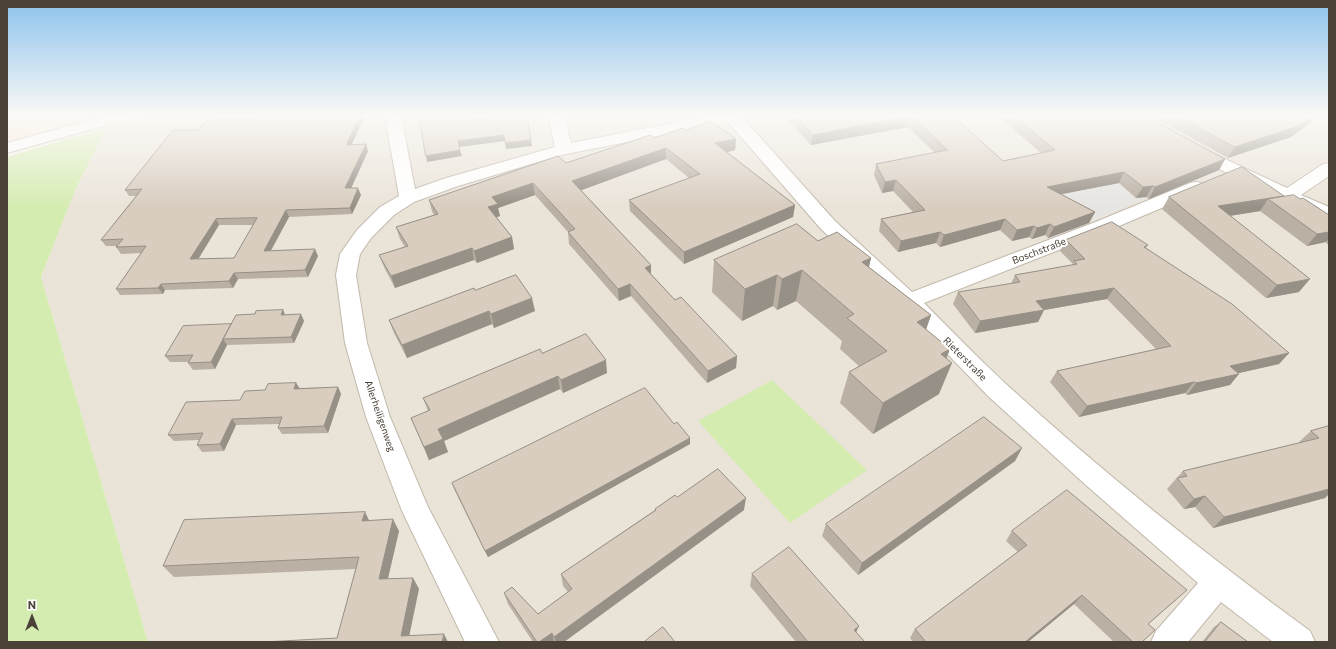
<!DOCTYPE html>
<meta charset="utf-8">
<style>
body{margin:0}
#map{position:relative;width:1336px;height:649px;overflow:hidden;background:#f6f2ea;font-family:Commissioner,sans-serif}
canvas{display:block}
.frame{position:absolute;inset:0;border:8px solid #4b4237;pointer-events:none}
.north{position:absolute;left:12px;top:597px;width:40px;height:40px;-webkit-text-stroke:3px #fff;paint-order:stroke;rotate:0deg;font-size:11px;font-weight:700;line-height:16px;text-align:center;color:#4b4237}
.north::after{content:'';display:block;margin:auto;width:14px;height:18px;background:#4b4237;clip-path:polygon(50% 0,100% 100%,50% 72%,0 100%)}
</style>
<div id="map">
<canvas width="1336" height="649"></canvas>
<div class="frame"></div>
<div class="north">N</div>
</div>
<script>
const context = document.querySelector('canvas').getContext('2d');
context.lineJoin = 'round';
function paint(path, color) { context.fillStyle = color; context.fill(path, 'evenodd'); }
function trace(path, color, width, dash) { context.strokeStyle = color; context.lineWidth = width; context.lineCap = dash ? 'butt' : 'round'; context.setLineDash(dash || []); context.stroke(path); }
function drawText(font, color, halo, rows, align = 'center') {
  context.font = font + ' Commissioner,sans-serif'; context.lineWidth = 4; context.setLineDash([]); context.textBaseline = 'middle'; context.strokeStyle = halo; context.fillStyle = color; for (const [text, x, y, turn = 0] of rows) {
    context.save(); context.translate(x, y); context.rotate((+turn || 0) * Math.PI / 180); context.textAlign = isNaN(turn) ? turn : align; if (halo) context.strokeText(text, 0, 0); context.fillText(text, 0, 0); context.restore();
  }
}
const residential = new Path2D(`
 M144 116H1329V642H148L41 277 76 188 107 127Z`);
const commercial = new Path2D(`
 M7 116H109L7 143Z`);
const green = new Path2D(`
 M107 127 76 188 41 277 148 642H7V157Z
 M772 380 867 470 790 523 698 421Z`);
const parking = new Path2D(`
 M1078 151 1152 196 1091 221 1067 207 1015 165Z`);
const minor = new Path2D(`
 M105 116H131L129 119 7 153V143Z
 M385 116H401L415 189 446 178 555 147 548 116H564L571 143 708 116H741L835 221 912 292 1093 223 1190 183 1196 182 1202 183 1205 187 1202 191 1107 231 924 303C951 330 978 358 1006 384 1102 472 1205 554 1310 631L1315 642H1273L1221 602 1188 642H1151L1156 631 1198 583 1087 486 989 397 901 306 821 229 728 122 561 155 458 186 414 202 394 215 371 238 360 254 356 275 367 343 390 417 428 507 499 642H465L402 511 366 417 345 343 336 275 340 254 357 230 380 207 399 196Z
 M1195 145 1287 188 1323 164 1329 163V176L1301 195 1329 207V220L1281 200 1189 154 1187 150 1189 146Z`);
const wall = new Path2D(`
 M257 116H365L351 145 368 151 351 188 361 195 352 214 289 217 271 251 318 256 308 277 238 279 233 288 165 290 163 294 120 295 116 289 141 253 121 254 116 247 117 246H106L101 240 136 196H129L125 190 199 130 254 120ZM219 225H254L234 258 198 259Z
 M784 116H948L1003 161 1041 153 998 116H1146L1225 159 1219 170 1149 199 1146 197 1136 198 1119 183 1061 194 1095 212 1089 223 1048 238 1045 235 1032 239 1029 237 1012 241 1000 230 940 247 936 243 898 252 879 231 881 219 913 212 893 191 882 193 874 175 876 164 935 153 908 127 811 145Z
 M1151 116H1319L1291 137 1228 158Z
 M685 130 736 139 735 150 727 152 795 205 793 217 684 264 630 211 629 200 689 178 666 159 581 190 651 265V274L675 300 737 356 736 368 707 383 631 296 619 301 569 244 568 232 535 195 498 208 500 216 496 217 512 237 514 249 477 263 474 260 395 288 384 267 379 255 405 247 400 239 396 227 434 215 432 211 429 200 566 163 654 138Z
 M1284 196 1283 197 1300 199 1329 215V245L1326 243V242L1307 246 1260 211 1230 216 1299 292 1266 298 1162 209 1169 197Z
 M1066 240 1148 245 1146 248 1289 353 1279 364 1239 373 1230 385 1187 395 1185 393 1079 417 1050 382 1057 371 1156 349 1107 299 1044 310 1038 322 975 333 953 304 958 292 1011 284 1015 275 1072 265 1073 264 1060 251Z
 M818 241 871 258 869 267 931 315 926 330 950 349 946 359 939 394 873 434 840 403 849 372 859 366 840 349 842 341 796 301 777 310 773 306 742 321 712 292 714 260Z
 M475 290 535 311 494 328 492 324 407 358 394 333 389 320Z
 M283 310 285 315 304 321 294 343 227 345 215 369 193 370 188 363 189 362H170L165 356 231 324 255 314Z
 M542 353 607 373 563 393 560 389 444 441 448 452 429 460 411 418 428 411 423 398Z
 M296 383 299 388 338 387 341 394 328 433 282 434 278 428 279 424 236 425 224 451 202 452 197 445 199 440 174 441 168 435 240 400 265 390Z
 M674 424 690 438V444L488 557 454 489 452 483Z
 M1329 426V494L1325 498 1213 528 1195 507 1184 509 1167 489 1183 471 1300 443 1299 442 1311 431Z
 M1022 448 1015 461 858 575 822 536 826 524Z
 M677 497 744 510 564 642H533L508 604 504 593 538 614 568 592 563 586 561 574 655 510V509Z
 M369 520 399 531 388 579 413 578 419 589 337 638 356 569 174 577 163 566Z
 M1012 531 1176 600 1148 624 1142 642H1114L1074 604 1028 642H913L910 638 915 629 1018 552 1006 541Z
 M752 574 856 632 865 642H796L750 586Z
 M1221 622 1248 642H1202L1214 627Z`);
const shadedWall = new Path2D(`
 M360 116H365L350 148 347 143Z
 M910 116 908 127 811 145 813 135Z
 M1312 116H1319L1291 137 1228 158 1235 147Z
 M504 135 505 141 459 147 458 141Z
 M736 139 735 150 715 155V143Z
 M531 140 532 146 506 149 505 143Z
 M366 144 368 151 348 195 345 188Z
 M666 148V159L574 193 572 181Z
 M460 150 462 156 427 162 426 156Z
 M1225 159 1219 170 1149 199 1155 187Z
 M1124 172 1119 183 1042 198 1047 187Z
 M896 180 893 191 882 193 885 182Z
 M533 183 535 195 498 208 500 216 491 219 488 207 492 197Z
 M1153 186 1146 197 1136 198 1143 187Z
 M358 188 361 195 352 214 350 208Z
 M1284 196 1277 206 1268 199 1260 211 1210 219 1218 206Z
 M795 205 793 217 684 264V252Z
 M286 210 289 217 267 257 264 251Z
 M1095 212 1089 223 1048 238 1054 227Z
 M216 219 219 225 194 266 190 259Z
 M1005 219 1000 230 940 247 944 235Z
 M1050 224 1045 235 1032 239 1037 228Z
 M1034 226 1029 237 1012 241 1017 230Z
 M940 232 936 243 898 252 901 241Z
 M1329 232V239L1326 242 1307 246 1317 234Z
 M512 237 514 249 477 263 474 251Z
 M472 248 474 260 395 288 391 276Z
 M315 249 318 256 308 277 305 270Z
 M871 258 863 289 862 262Z
 M651 265V277L645 268Z
 M802 270 796 301 777 310 782 279Z
 M234 273 238 279 233 288 229 281Z
 M777 275 773 306 742 321 745 289Z
 M1310 279 1299 292 1266 298 1277 285Z
 M161 284 165 290 163 294 158 288Z
 M630 284 631 296 619 301 618 289Z
 M1114 288 1107 299 1044 310 1038 322 975 333 980 321 1036 301Z
 M532 298 535 311 494 328 491 314Z
 M283 310 286 317 281 315Z
 M489 311 492 324 407 358 402 345Z
 M301 314 304 321 294 343 291 337Z
 M931 315 920 346 917 322Z
 M231 324 223 339 227 345 215 369 211 362Z
 M950 349 942 369 952 363 939 394 873 434 883 403 941 354Z
 M1289 353 1279 364 1221 377 1230 366Z
 M737 356 736 368 707 383 708 371Z
 M606 360 607 373 563 393 561 380Z
 M1239 374 1230 385 1187 395 1196 383Z
 M558 376 560 389 444 441 448 452 429 460 424 447 438 429Z
 M1194 382 1185 393 1079 417 1087 406Z
 M296 383 300 389H294Z
 M338 387 341 394 328 433 324 426Z
 M232 419 236 425 224 451 220 444Z
 M690 438V444L488 557 485 551Z
 M1022 448 1015 461 858 575 862 563Z
 M1329 489V494L1325 498 1213 528 1224 517Z
 M1205 496 1195 507 1184 509 1194 499Z
 M746 498 744 510 564 642H556L554 637Z
 M365 512 371 524 362 521Z
 M393 519 399 531 385 590 379 579Z
 M413 578 419 589 408 642 401 636Z
 M1082 595 1074 604 1028 642H1025Z
 M859 626 854 637V630Z
 M552 633 554 642H539Z
 M444 634 448 642H442Z`);
const building = new Path2D(`
 M257 116H360L347 143H348L347 145 366 144 345 188H358L350 208 286 210 264 251 315 249 305 270 234 273 229 281 161 284 158 288 116 289 146 246 116 247 123 239 101 240 142 189 125 190 173 130H199L205 122 214 120H254ZM257 218 234 258 190 259 216 219Z
 M419 116H461L462 121 502 116H527L531 140 505 143 504 135 458 141 460 150 426 156Z
 M796 116H909L813 135Z
 M911 116H948L950 118 954 117 1003 161 1055 150 1014 116H1146L1225 159 1155 187 1153 186 1143 187 1124 172 1047 187 1095 212 1054 227 1050 224 1037 228 1034 226 1017 230 1005 219 944 235 940 232 901 241 881 219 925 210 896 180 885 182 876 164 947 150Z
 M1177 116H1312L1298 126 1235 147Z
 M711 121 736 139 715 143 795 205 684 252 629 200 700 174 666 148 572 181 651 265 645 268 675 300 681 297 737 356 708 371 630 284 618 289 568 232 575 229 533 183 492 197 498 204 488 207 512 237 474 251 472 248 391 276 379 255 408 246 396 227 438 214 429 200 558 156 566 163 650 135 654 138 683 128 685 130Z
 M1242 167 1284 196 1218 206 1310 279 1277 285 1169 197Z
 M1294 195 1300 199 1303 198 1329 215V232L1317 234 1268 199Z
 M1112 222 1148 245 1144 247 1232 304 1289 353 1230 366 1239 374 1196 383 1194 382 1087 406 1057 371 1171 346 1114 288 1036 301 1044 310 980 321 958 292 1020 282 1015 275 1077 264 1074 261 1085 259 1066 240Z
 M797 224 818 241 837 232 871 258 862 262 931 315 917 322 950 349 941 354 952 363 883 403 849 372 887 351 847 318 854 314 802 270 782 279 777 275 745 289 714 260Z
 M516 275 532 298 491 314 489 311 402 345 389 320 474 288 475 290Z
 M283 310 281 315 301 314 291 337 223 339 236 315 255 314 256 311Z
 M231 324 211 362 188 363 193 355 165 356 183 326Z
 M586 334 606 360 561 380 558 376 438 429 443 439 424 447 411 418 430 410 423 398 540 349 542 353Z
 M296 383 294 389 338 387 324 426 278 428 282 417 232 419 220 444 197 445 203 433 168 435 186 402 240 400 245 391 265 390 268 384Z
 M645 388 674 424 677 422 690 438 485 551 452 483Z
 M984 417 1022 448 862 563 826 524Z
 M1329 426V489L1224 517 1205 496 1194 499 1177 478 1187 476 1183 471 1319 438 1311 431Z
 M718 469 746 498 554 637 552 633 539 642H537L504 593 512 587 538 614 572 589 561 574 656 510 655 509 675 495 677 497Z
 M1067 490 1187 590 1148 624 1155 630 1142 642H1133L1082 595 1025 642H926L915 629 1027 545 1012 531Z
 M365 512 362 521 393 519 379 579 413 578 401 636 444 634 442 642H263L337 638 359 557 163 566 184 520Z
 M789 547 859 626 854 630 865 642H808L752 574Z
 M1221 622 1248 642H1205Z
 M663 627 675 642H644Z`);
const streetNames = [
 ["Boschstraße",1039,251,-21],
 ["Rieterstraße",965,359,45],
 ["Allerheiligenweg",380,416,71]
];
paint(residential, '#eae3d8');
paint(commercial, '#f8e7d5');
paint(green, '#d5ecb1');
paint(parking, '#e7e5e2');
trace(minor, '#c2b9ac', 2);
paint(minor, '#fff');
paint(wall, '#bab0a4');
paint(shadedWall, '#979086');
paint(building, '#d8cdbf');
trace(building, '#979086', 1);
const sky = context.createLinearGradient(0, 0, 0, 207);
sky.addColorStop(0, '#8dc3ed');
sky.addColorStop(0.56, '#fbf9f6');
sky.addColorStop(1, '#fbf9f600');
context.fillStyle = sky;
context.fillRect(0, 0, 1336, 207);
drawText('10px', '#4b4237', '#fff', streetNames);
</script>
